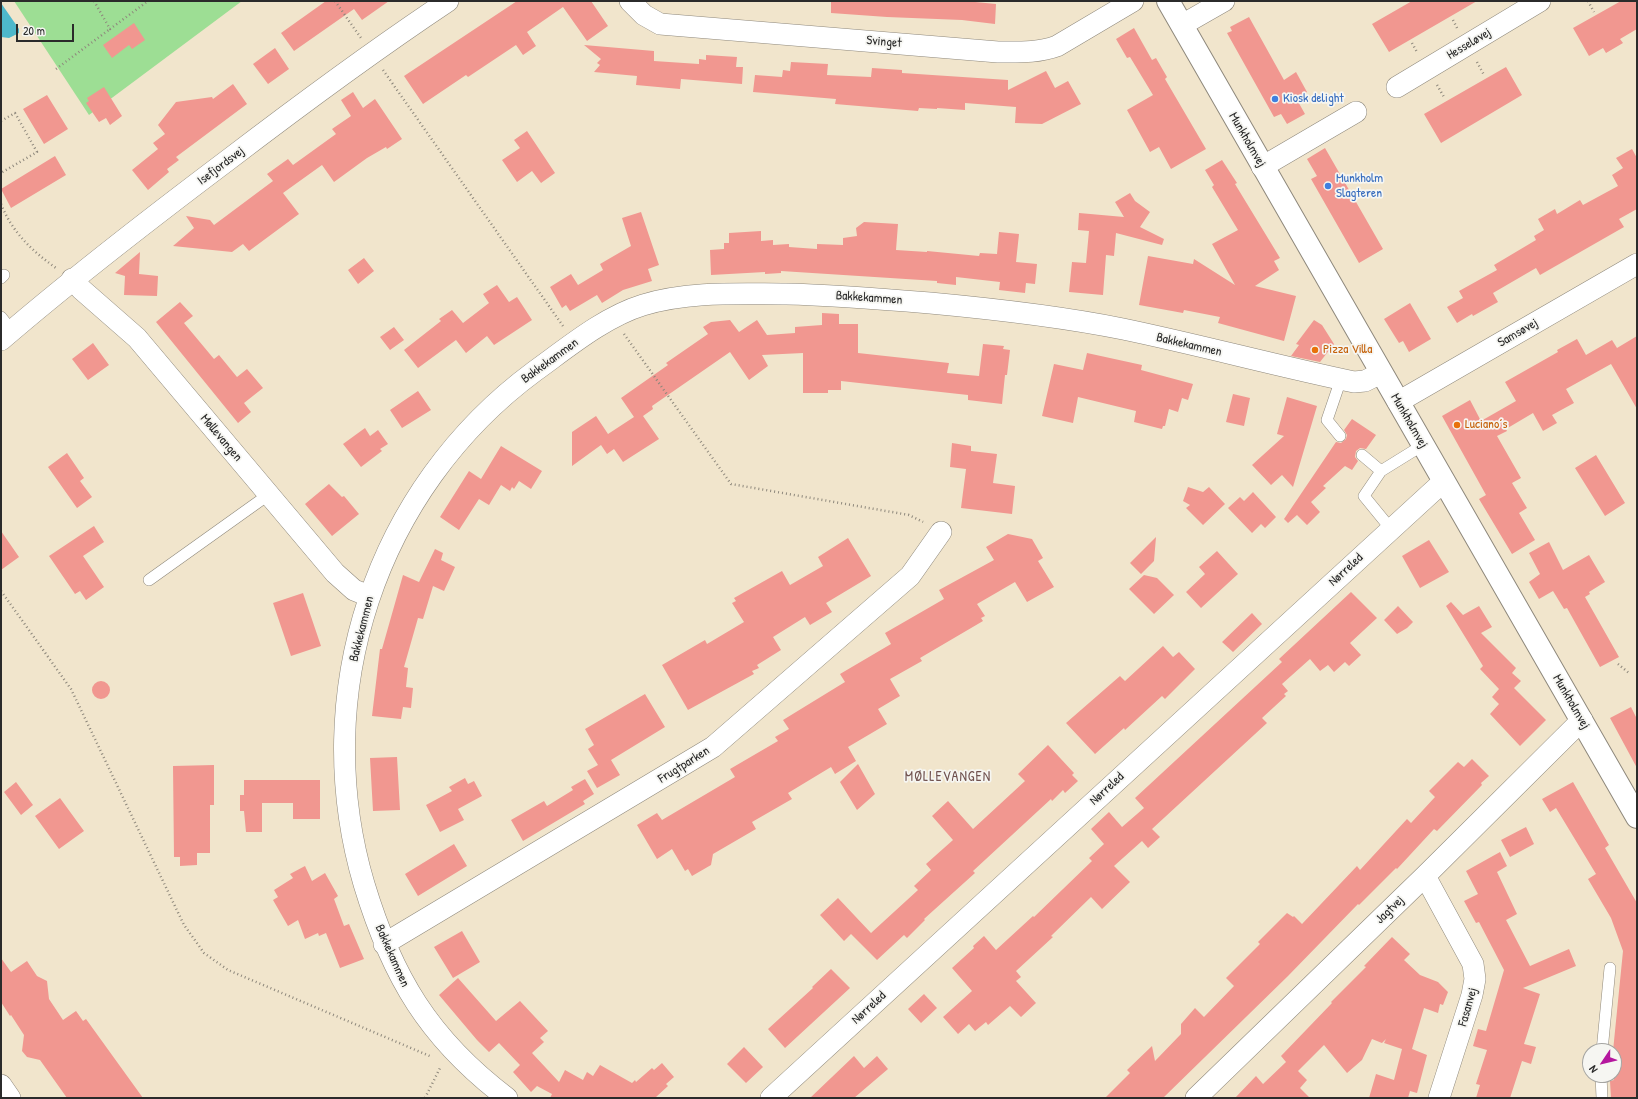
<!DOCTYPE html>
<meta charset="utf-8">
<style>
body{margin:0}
#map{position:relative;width:1638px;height:1099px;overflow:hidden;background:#f1e5cc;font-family:"Patrick Hand",sans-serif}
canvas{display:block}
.frame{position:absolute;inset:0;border:2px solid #2b2b2b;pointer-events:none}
.north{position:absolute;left:1582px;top:1043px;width:40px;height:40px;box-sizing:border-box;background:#f6f6f2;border:1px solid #a5a5a2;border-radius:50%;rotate:235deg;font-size:11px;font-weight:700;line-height:16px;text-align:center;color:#2b2b2b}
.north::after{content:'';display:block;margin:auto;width:14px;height:18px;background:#b5179e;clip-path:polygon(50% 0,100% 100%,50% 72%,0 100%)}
.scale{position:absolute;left:16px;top:24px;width:58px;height:18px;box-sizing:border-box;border:2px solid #2b2b2b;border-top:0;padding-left:5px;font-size:12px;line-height:14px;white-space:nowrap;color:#2b2b2b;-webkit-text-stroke:3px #f6f6f2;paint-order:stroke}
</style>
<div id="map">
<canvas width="1638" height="1099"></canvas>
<div class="frame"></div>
<div class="north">N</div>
<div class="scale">20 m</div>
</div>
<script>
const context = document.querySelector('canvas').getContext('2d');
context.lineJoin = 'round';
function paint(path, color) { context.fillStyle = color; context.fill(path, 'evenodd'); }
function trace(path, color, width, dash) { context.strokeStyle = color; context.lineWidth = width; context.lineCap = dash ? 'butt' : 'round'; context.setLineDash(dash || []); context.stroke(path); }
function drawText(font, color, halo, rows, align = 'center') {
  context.font = font + ' "Patrick Hand",sans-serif'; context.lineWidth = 3.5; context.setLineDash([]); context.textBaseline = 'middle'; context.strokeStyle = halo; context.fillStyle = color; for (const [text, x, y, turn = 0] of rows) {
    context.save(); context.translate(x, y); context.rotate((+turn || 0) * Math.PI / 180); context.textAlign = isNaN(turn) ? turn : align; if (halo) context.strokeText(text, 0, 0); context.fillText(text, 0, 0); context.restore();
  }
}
const green = new Path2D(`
 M14 1H242L89 115Z`);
const water = new Path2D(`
 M1 3 19 29V33L9 38 1 37Z`);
const building = new Path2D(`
 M326 1H389L362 20 354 9 294 51 281 33Z
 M517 1H591L608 26 587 41 563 7 527 32 536 46 523 55 516 45 468 77 466 75 423 104 404 76Z
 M831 1H965L996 4 995 24 962 20 887 17 831 13Z
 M1412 1H1477L1389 52 1372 24Z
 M1621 1H1637V29L1620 39 1623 43 1606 53 1603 48 1589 56 1573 28Z
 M1249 17 1284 80 1296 72 1307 92 1296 98 1305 114 1287 124 1281 114 1274 117 1227 33 1232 31 1230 27Z
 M134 23 145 40 132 49 129 45 112 58 103 45Z
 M1134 28 1152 60 1156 58 1167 77 1165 79 1206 149 1171 169 1159 147 1150 152 1127 110 1153 95 1130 57 1127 58 1116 39Z
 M584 45 654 51V61L699 64V59L706 60V55L737 57 736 67H743L742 84 681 79 680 89 636 85 637 76 594 72 600 65 597 63 601 59Z
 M275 48 289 69 268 84 253 64Z
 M791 62 828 64 827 75 871 77 872 68 902 70V73L1008 80V90L1046 71 1055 88 1068 81 1081 104 1042 124 1015 123 1016 107 965 103V110L937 108V109L919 108 918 111 835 104 836 99 753 92 755 75 782 77 783 70 790 71Z
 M1506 67 1522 95 1441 143 1424 114Z
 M233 84 247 104 176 157 179 160 167 169 169 172 148 190 132 170 158 149 153 143 165 134 158 125 176 102 212 97 213 99Z
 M104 87 122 116 110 125 106 118 99 122 86 103 89 101 87 98Z
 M353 92 363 108 375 99 402 139 387 149 386 147 367 158 334 182 322 165 283 193 299 214 249 251 243 244 232 252 173 246 194 228 186 216 210 220 214 225 273 181 267 174 288 159 293 165 336 134 332 129 351 116 341 100Z
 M47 95 68 129 44 144 23 109Z
 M527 131 555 173 541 183 532 171 517 182 502 160 520 148 514 140Z
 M1325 148 1383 249 1359 263 1311 179 1317 176 1307 159Z
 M1632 149 1637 158V209L1619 219 1624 227 1540 275 1536 268 1493 293 1498 302 1473 316 1472 314 1457 323 1447 307 1463 298 1459 291 1497 270 1494 265 1536 240 1534 236 1544 230 1538 219 1555 209 1557 214 1580 200 1583 205 1618 186 1612 175 1623 168 1616 158Z
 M55 156 66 175 11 208 1 189Z
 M1222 160 1237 183 1235 184 1280 258 1274 261 1279 270 1255 286 1296 296 1284 341 1218 323 1220 317 1184 310 1183 313 1139 305 1148 256 1193 264 1194 259 1235 285 1212 244 1238 230 1212 187 1214 185 1205 170Z
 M1130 193 1135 201 1150 212 1140 227 1164 239 1162 245 1116 233 1114 256 1106 255 1103 295 1069 292 1072 262 1086 263 1089 231 1078 230 1079 213 1124 217 1115 202Z
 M641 212 659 265 648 269 652 281 623 290 602 303 597 295 570 311 566 305 562 308 550 287 571 274 578 285 603 270 600 264 631 246 622 218Z
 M864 222 898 224 896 250 927 252V251L979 256 980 253 997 254 999 232 1019 234 1016 262 1037 264 1035 284 1026 283 1025 293 999 290 1000 282 956 277V285L937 283V281L781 271V273L765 274V272L711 275 710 250 724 249V243H729V233L761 231V241L773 240V245L789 244V247L817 249V244L843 245V238L857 236 856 228Z
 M140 252 139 274 158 276 157 296 124 295 125 276 115 273Z
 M364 258 374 271 358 284 348 270Z
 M497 285 509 302 517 297 532 320 494 345 487 336 466 353 456 340 418 368 404 350 441 321 439 319 452 310 463 323 489 303 483 294Z
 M180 302 193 316 184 323 214 359 219 355 237 377 247 369 263 388 244 403 251 412 238 423 156 322Z
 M1410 303 1431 339 1409 352 1403 341 1399 343 1384 319Z
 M822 313 839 314V324H858V353L949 363 947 373 979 376 983 344 1004 346 1003 349 1010 350 1007 375H1005L1002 404 968 400V395L841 381V390H828V393H803V353L762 355 768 366 749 380 730 352 652 406 653 409 643 416 659 439 623 462 614 449 607 454 601 445 572 466V432L596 416 608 434 634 417 621 398 668 365 666 363 708 334 703 327 711 322 730 320 739 332 757 320 767 335 795 333V327L822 325Z
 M1314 320 1322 325 1334 344 1320 362 1291 356 1299 345 1296 344Z
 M394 327 404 340 390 350 380 337Z
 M1637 336V409L1611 364 1566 389 1574 403 1552 415 1557 423 1543 431 1533 413 1506 429 1507 431 1497 436 1521 478 1512 483 1527 508 1519 513 1535 540 1512 554 1479 499 1486 495 1442 416 1470 400 1481 421 1516 401 1505 382 1558 352 1557 350 1577 339 1586 355 1612 340 1617 348Z
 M93 343 109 365 88 380 72 359Z
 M1087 353 1142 365 1141 370 1193 384 1188 400 1182 398 1178 412 1169 409 1165 426H1163L1162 429 1134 422 1136 411 1078 397 1073 423 1042 416 1054 364 1083 370Z
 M418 391 431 410 402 428 390 410Z
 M1233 394 1250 398 1244 426 1226 422Z
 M1287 397 1317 406 1293 487 1282 475 1271 485 1252 465 1284 436 1277 434Z
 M1352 419 1376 435 1366 449 1360 448 1356 451 1355 457 1358 461 1352 470 1345 466 1323 486 1326 488 1311 502 1320 512 1307 525 1297 515 1288 523 1284 519 1336 442 1341 443 1346 439 1347 435 1344 430Z
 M365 428 370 436 378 430 388 444 380 449 382 451 361 467 343 444Z
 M952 443 971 446V451L997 454 993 483 1015 486 1012 514 961 508 966 469 950 467Z
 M501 446 542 471 531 489 519 481 514 489 512 487 510 491 501 485 489 505 479 499 459 530 440 517 469 471 481 479Z
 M67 453 84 478 80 481 92 497 77 508 48 467Z
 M1596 455 1625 503 1605 516 1575 468Z
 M329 484 342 497 344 496 359 514 332 536 305 504Z
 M1188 487 1203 492 1209 487 1225 504 1203 525 1186 508 1190 505 1183 501Z
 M1253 492 1276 517 1265 528 1261 524 1252 533 1228 508 1240 497 1244 501Z
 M94 526 104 542 83 556 104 587 86 600 80 591 75 594 49 556Z
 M1 531 19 557 1 570Z
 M1008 534 1032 539 1043 558 1038 561 1054 587 1027 602 1015 582 977 604 985 616 981 618 983 621 920 658 922 661 890 679 900 696 878 709 887 724 848 747 856 761 835 774 831 767 788 793 792 799 752 822 756 829 713 854 711 865 692 876 688 869 685 871 672 849 657 859 637 825 657 813 662 820 735 777 730 769 778 741 775 737 789 729 783 720 845 682 840 674 891 644 885 633 944 599 939 590 994 560 986 547Z
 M1156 537 1154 561 1141 574 1130 563Z
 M848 538 871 576 826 603 832 612 810 625 805 617 773 637 781 650 757 665 759 668 752 671 754 674 688 710 662 665 705 640 707 644 744 622 732 603 736 601 734 598 782 571 790 585 823 566 818 557Z
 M1429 540 1449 572 1420 588 1402 556Z
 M1549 542 1563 570 1589 555 1605 582 1589 592 1590 594 1585 597 1619 657 1600 667 1567 608 1564 609 1553 591 1539 599 1529 582 1540 574 1529 553Z
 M435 549 443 553 441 560 455 567 444 591 433 586 423 619 418 618 404 667 408 668 406 687 413 688 411 708 403 707 401 719 372 716 380 649H382L403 575 419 582Z
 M1217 551 1238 574 1201 608 1186 592 1205 574 1199 567Z
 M1144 575 1157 578 1174 595 1154 614 1129 589Z
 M1351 592 1377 618 1350 643 1361 655 1349 666 1345 662 1334 672 1328 665 1320 671 1310 659 1282 684 1288 691 1284 694 1286 696 1262 718 1267 723 1152 829 1160 837 1148 848 1142 841 1114 866 1130 882 1102 909 1091 897 1051 936 1053 937 1016 971 1021 977 1016 981 1036 1003 1021 1017 1010 1006 988 1025 986 1022 975 1031 969 1024 958 1034 943 1017 972 991 952 968 974 948 973 946 984 936 996 950 1033 916 1034 917 1092 861 1089 858 1104 844 1091 829 1109 812 1122 827 1144 808 1135 798 1282 662 1279 659Z
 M303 593 321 646 291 656 273 603Z
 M1451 602 1463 615 1479 606 1492 627 1481 633 1516 668 1512 673 1521 681 1514 688 1546 720 1520 746 1490 714 1499 704 1492 697 1499 689 1480 669 1483 666 1446 606Z
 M1398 606 1413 622 1407 628 1397 634 1384 620Z
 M1252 613 1262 624 1233 652 1222 642Z
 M1163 646 1173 657 1179 652 1195 669 1165 699 1162 696 1125 730 1124 728 1095 754 1066 723 1120 676 1125 681Z
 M92 690a9 9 0 1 1 18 0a9 9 0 1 1-18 0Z
 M645 694 665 727 611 760 620 775 597 788 587 771 598 765 588 749 594 745 585 729Z
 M1631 707 1637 719V768L1610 718Z
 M1048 745 1074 773 1072 775 1078 781 1065 793 1063 790 1052 801 1051 799 973 871 975 873 924 919 925 920 907 938 904 935 877 960 851 934 844 941 820 915 838 898 871 933 918 890 914 886 931 870 926 864 953 840 932 816 948 801 973 829 1025 781 1018 774Z
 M397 757 400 810 373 811 370 758Z
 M1472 759 1489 776 1481 783 1482 785 1437 831 1434 829 1397 869 1396 868 1359 905 1358 904 1288 976 1163 1098H1105L1130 1073 1127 1070 1152 1046 1155 1061 1181 1034V1024L1195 1008 1204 1017 1234 986 1226 978 1260 944 1258 942 1287 913 1293 917 1294 916 1302 924 1357 866 1360 870 1407 819 1411 823 1435 797 1429 791 1458 762 1464 767Z
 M858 764 875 794 857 810 840 782Z
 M214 765V805H210V853H197V865L180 866V857H174L173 766Z
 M465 778 468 784 474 781 482 796 458 809 464 820 440 832 426 805 452 791 449 787Z
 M585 779 594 794 583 801 585 804 523 841 511 820 544 801 547 806 573 790 571 787Z
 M244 780H320V819H293V803H262V832H246L244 811H240V795H244Z
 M16 782 33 805 21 815 4 792Z
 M1573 782 1609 845 1605 848 1637 903V1098H1611L1610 1081 1614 1080 1613 1051 1623 951 1611 918 1588 879 1596 874 1556 808 1550 812 1542 799Z
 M60 798 84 831 59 849 35 816Z
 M1526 827 1534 844 1510 857 1501 840Z
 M454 844 467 866 418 896 405 874Z
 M1500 852 1507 866 1497 872 1517 914 1506 920 1530 966 1569 949 1576 966 1523 988 1540 994 1524 1044 1536 1047 1531 1064 1522 1061 1510 1098H1476L1480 1085 1476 1084 1487 1050 1473 1046 1478 1029 1486 1031 1504 970 1479 922 1476 923 1464 901 1478 894 1466 871Z
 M305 866 312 881 325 873 338 896 334 899 344 926 349 924 364 959 340 968 326 933 319 936 318 933 305 939 298 920 288 926 273 900 278 897 274 890 293 878 290 874Z
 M462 931 480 962 453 978 434 947Z
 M1392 937 1410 954 1404 960 1420 975 1438 982 1448 992 1443 1005 1440 1004 1438 1013 1424 1008 1412 1049 1427 1055 1417 1093 1410 1091 1408 1098H1369L1376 1074 1394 1080 1402 1049 1384 1043 1386 1039 1382 1043 1372 1039 1362 1060 1347 1073 1324 1045 1298 1071 1307 1080 1300 1088 1310 1098H1235L1256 1076 1263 1084 1286 1062 1281 1056 1332 1003 1331 1002 1366 967 1364 966Z
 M1 958 11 972 27 961 37 976 47 981 49 999 63 1020 76 1011 83 1021 86 1019 143 1098H67L40 1060 27 1057 22 1051 24 1035 11 1015 10 1016 1 1002Z
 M831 969 850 988 785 1048 768 1029 813 988 812 987Z
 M458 978 496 1021 520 1001 548 1031 540 1038 544 1042 532 1053 559 1082 565 1070 583 1080 587 1072 593 1076 600 1065 632 1083 635 1080 636 1082 652 1068 654 1070 662 1063 674 1077 666 1084 668 1086 656 1097 659 1098H550L552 1094 537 1086 531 1092 513 1072 520 1065 499 1043 489 1052 477 1040 439 995Z
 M924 994 937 1008 921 1023 908 1009Z
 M744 1047 763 1067 746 1083 727 1064Z
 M854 1056 864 1068 877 1056 888 1069 854 1098H810Z`);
const path = new Path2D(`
 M94 1 110 29 148 1
 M335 1 361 38
 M1588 1 1594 12
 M1453 20 1457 28
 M1412 43 1417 52
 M1477 62 1484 75
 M56 69 110 29
 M383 70 563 326
 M1437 85 1444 97
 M1 121 15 113 37 152 1 173
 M1 204C12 232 32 251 56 268
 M624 334 731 484 909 515 923 522
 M1 591 71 689 184 925 204 953 228 970 432 1057
 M1618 664 1629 673
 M425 1098 441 1066`);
const service = new Path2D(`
 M1 278 4 275
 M1 317 12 331
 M1340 436 1327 420 1341 379
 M1362 455 1381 471 1423 445
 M1381 471 1364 496 1391 529
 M149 580 268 495
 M1602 1051 1610 968
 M1601 1075 1602 1098`);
const minor = new Path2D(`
 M630 1 644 15 660 24 998 52C1019 52 1038 53 1057 46L1133 1
 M1182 25 1224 1
 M1397 87 1540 1
 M1262 167 1356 112
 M72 279 81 289 137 338 335 573 354 590 369 596
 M1 340C74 277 151 218 228 160 300 105 373 51 448 1
 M1398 402 1637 264
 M1425 876 1473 964 1475 979 1472 995 1439 1098
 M384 944 713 747 910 576 941 532
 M1 1085 10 1098
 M507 1098C429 1039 392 977 364 884 308 694 375 489 535 371 567 348 604 317 643 305 690 291 738 294 786 294 834 295 882 299 930 303 995 309 1059 316 1123 329 1200 345 1277 366 1354 382L1365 381 1381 373
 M771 1098 1444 481
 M1196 1098 1425 876 1582 720`);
const tertiary = new Path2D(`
 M1168 1 1637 817`);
const markers = [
 [1275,99,4,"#3f7fe0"],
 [1328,186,4,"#3f7fe0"],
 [1315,350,4,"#e8710a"],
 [1457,425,4,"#e8710a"]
];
const streetNames = [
 ["Svinget",884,42,5],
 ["Hesseløvej",1469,44,-31],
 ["Munkholmvej",1247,140,60],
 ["Isefjordsvej",221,166,-37],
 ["Bakkekammen",869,298,4],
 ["Samsøvej",1518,333,-30],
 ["Bakkekammen",1189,345,13],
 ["Bakkekammen",550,361,-36],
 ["Munkholmvej",1409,421,60],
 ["Møllevangen",221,438,50],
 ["Nørreled",1346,570,-43],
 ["Bakkekammen",362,629,-76],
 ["Munkholmvej",1571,702,60],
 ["Frugtparken",684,765,-32],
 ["Nørreled",1107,789,-43],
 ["Jagtvej",1390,910,-44],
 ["Bakkekammen",392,956,66],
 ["Fasanvej",1468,1007,-74],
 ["Nørreled",869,1008,-43]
];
const shopNames = [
 ["Kiosk delight",1283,99],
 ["Munkholm",1336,179],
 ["Slagteren",1336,194]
];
const foodNames = [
 ["Pizza Villa",1323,350],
 ["Luciano´s",1465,425]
];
const neighbourhoodNames = [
 ["MØLLEVANGEN",948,777]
];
paint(green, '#9dde94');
paint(water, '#4eb8cb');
paint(building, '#f19790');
trace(service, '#8e887c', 12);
trace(minor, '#8e887c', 22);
trace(tertiary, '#8e887c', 24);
trace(path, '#8e887c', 2.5, [1, 3]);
trace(service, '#fff', 11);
trace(minor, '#fff', 21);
trace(tertiary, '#fff', 22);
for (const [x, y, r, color] of markers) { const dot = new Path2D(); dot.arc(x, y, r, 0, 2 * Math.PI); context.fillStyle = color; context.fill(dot); trace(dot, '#f6f6f2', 1.5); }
drawText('13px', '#2b2b2b', '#f6f6f2', streetNames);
drawText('13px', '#366cbe', '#f6f6f2', shopNames, 'left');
drawText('13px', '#c56008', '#f6f6f2', foodNames, 'left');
context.letterSpacing = '1px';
drawText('14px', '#70514e', '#f6f6f2', neighbourhoodNames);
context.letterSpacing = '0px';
</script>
